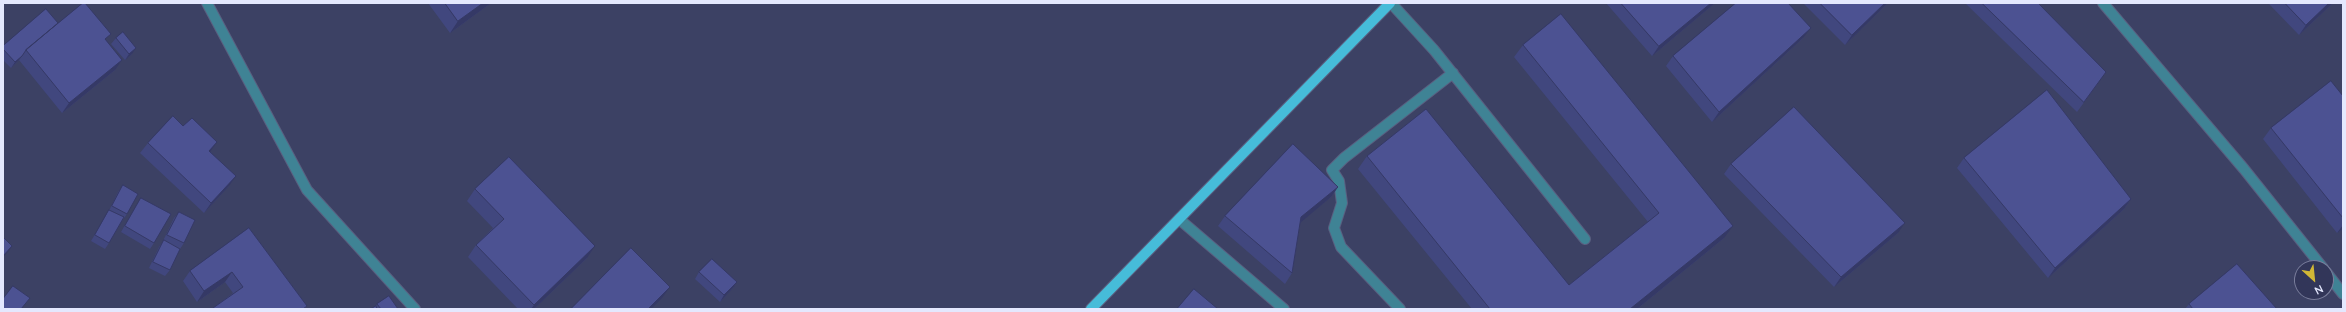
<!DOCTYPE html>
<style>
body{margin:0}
#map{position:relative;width:2346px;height:312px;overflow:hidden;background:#3c4164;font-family:Quicksand,sans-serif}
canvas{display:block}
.frame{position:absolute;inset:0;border:4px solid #e4e8fe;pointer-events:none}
.north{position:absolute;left:2294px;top:260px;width:40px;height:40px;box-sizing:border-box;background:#323659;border:1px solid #797d9b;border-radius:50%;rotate:153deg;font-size:11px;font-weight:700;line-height:16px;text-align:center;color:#e4e8fe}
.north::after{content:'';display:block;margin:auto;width:14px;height:18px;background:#d1b736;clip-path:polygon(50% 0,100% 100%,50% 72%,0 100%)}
</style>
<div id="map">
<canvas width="2346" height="312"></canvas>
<div class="frame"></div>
<div class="north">N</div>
</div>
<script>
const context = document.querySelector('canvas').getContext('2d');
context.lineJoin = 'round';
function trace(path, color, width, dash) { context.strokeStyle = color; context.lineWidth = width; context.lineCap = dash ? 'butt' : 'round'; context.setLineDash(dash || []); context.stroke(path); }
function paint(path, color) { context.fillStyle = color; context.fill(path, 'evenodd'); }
const minor = new Path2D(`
 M207 3 307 190 415 309
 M1391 3 1434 50 1585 239
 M2103 3 2244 169 2323 268
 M1179 219 1284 309
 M2326 272 2343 294
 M1400 309 1341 247 1334 228 1342 203 1339 181 1332 170 1344 158 1453 73`);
const major = new Path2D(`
 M1091 309 1390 3`);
const wall = new Path2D(`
 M428 3H491L450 33Z
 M1606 3H1715L1652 56Z
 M1803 3H1888L1845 45Z
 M1965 3H2038L2099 82 2077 112Z
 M2268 3H2333L2299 35Z
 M58 23 106 41 115 70 62 113 19 60 11 68 3 60V46Z
 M116 38 132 54 125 60 111 44Z
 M1803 38 1712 122 1666 66 1673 56Z
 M1523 45 1724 238 1637 309H1472L1358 169 1367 156 1569 285 1648 222 1514 57Z
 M2343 96V229L2337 233 2263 139 2271 128Z
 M148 143 211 152 229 186 204 213 140 153Z
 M1964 158 2131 199 2124 209 2048 278 1957 168Z
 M1731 164 1898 233 1834 287 1724 174Z
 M123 185 127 214 122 221 109 243 105 249 91 241 108 213 118 192Z
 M1338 187 1331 197 1300 222 1292 273 1285 284 1218 226 1225 216Z
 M475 189 587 258 534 309H518L468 257 476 245 493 228 467 201Z
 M141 198 154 243 150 249 121 232 137 204Z
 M179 212 184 243 180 249 170 270 165 276 149 268 159 247 163 241 174 218Z
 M249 228 307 306 305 309H212L233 293 225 282 197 302 183 281 190 271Z
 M699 272 737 282 733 288 720 302 695 279Z
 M377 304 398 309H371L376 306Z
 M2189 304 2277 309H2185Z`);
const shadedWall = new Path2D(`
 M483 3H491L450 33 458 21Z
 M1711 3H1715L1652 56 1659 46Z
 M1885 3H1888L1845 45 1852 35Z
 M2329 3H2333L2299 35 2306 25Z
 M1811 28 1803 38 1712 122 1719 112Z
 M136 48 132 54 125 60 129 54Z
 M22 56 19 60 11 68 15 62Z
 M122 60 115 70 62 113 69 103Z
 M217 142 210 152 209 151Z
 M236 176 229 186 204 213 211 203Z
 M1338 187 1331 197 1294 228 1301 217Z
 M2131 199 2124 209 2048 278 2055 268Z
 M1905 223 1898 233 1834 287 1841 277Z
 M2343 225V229L2337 233Z
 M1733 226 1724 238 1637 309H1630Z
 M12 246 8 252 3 257V256Z
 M595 246 587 258 534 309H531L534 305Z
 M232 272 225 282 197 302 204 291Z
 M737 282 733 288 720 302 724 295Z
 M670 287 662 298 651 309H648Z`);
const building = new Path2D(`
 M83 3H85L111 34 105 39 122 60 69 103 26 50Z
 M445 3H483L458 21Z
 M1621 3H1711L1659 46Z
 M1736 3H1788L1811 28 1719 112 1673 56Z
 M1820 3H1885L1852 35Z
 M1982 3H2038L2106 72 2084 102Z
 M2285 3H2329L2306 25Z
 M46 9 58 23 26 50 22 56 15 62 3 49V46Z
 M1561 14 1733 226 1630 309H1490L1367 156 1426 109 1569 285 1659 213 1523 45Z
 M123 32 136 48 129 54 116 38Z
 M2331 81 2343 96V218L2271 128Z
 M2047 90 2131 199 2055 268 1964 158Z
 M1794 107 1905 223 1841 277 1731 164Z
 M173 116 183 126 192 118 217 142 209 151 236 176 211 203 148 143Z
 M1293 144 1338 187 1301 217 1292 273 1225 216Z
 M509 157 595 246 534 305 476 245 504 219 475 189Z
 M123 185 138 194 127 214 112 206Z
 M141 198 171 214 154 243 125 226Z
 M109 210 124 217 109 243 95 235Z
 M179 212 195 220 184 243 167 235Z
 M249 228 307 306 303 309H214L213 308 243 287 232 272 204 291 190 271Z
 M3 237 12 246 3 256Z
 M164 240 180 249 170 270 153 262Z
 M631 248 670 287 648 309H571Z
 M712 259 737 282 724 295 699 272Z
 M2237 264 2277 309H2193L2189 304Z
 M13 286 30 298 21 309H3V299Z
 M1194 289 1218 309H1177Z
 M389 296 398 309H381L377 304Z
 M376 306 377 309H371Z`);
trace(minor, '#5a5f80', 12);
trace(major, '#5a5f80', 12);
trace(minor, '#3f8395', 10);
trace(major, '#46bcd9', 10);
paint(wall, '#41477e');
paint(shadedWall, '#353966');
paint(building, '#4c5292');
trace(building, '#353966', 1);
</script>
